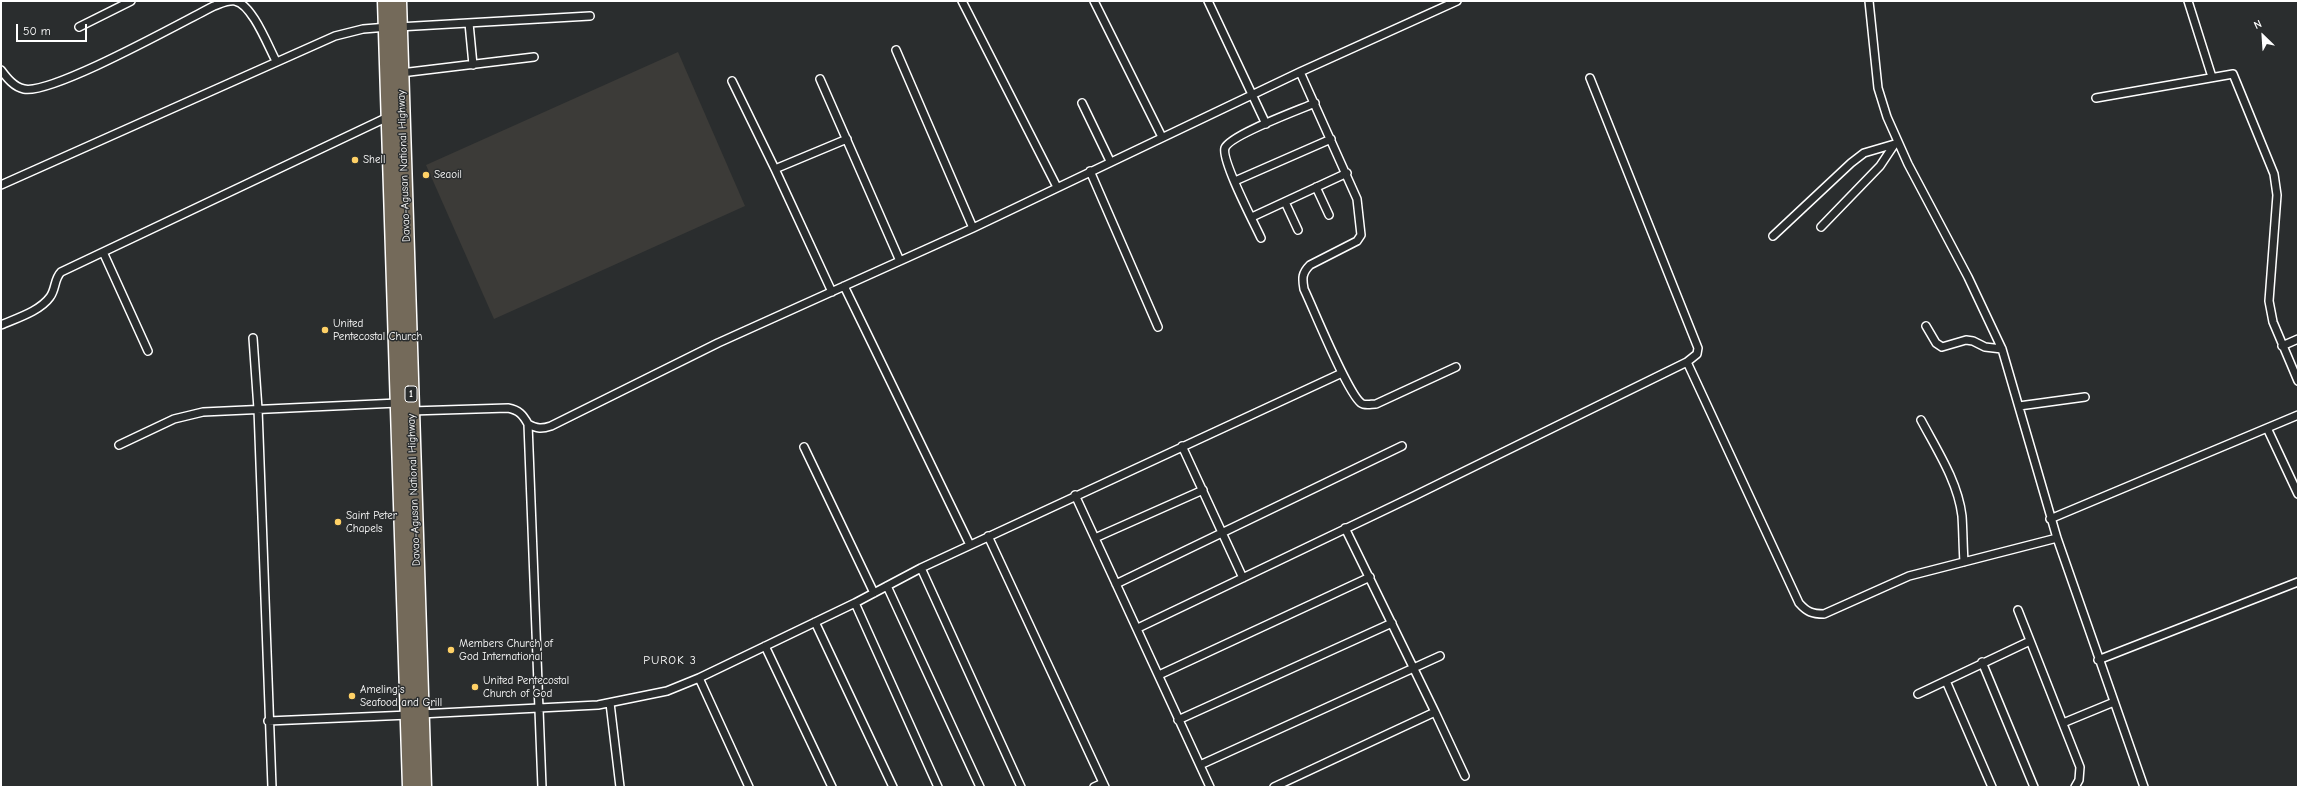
<!DOCTYPE html>
<style>
body{margin:0}
#map{position:relative;width:2299px;height:788px;overflow:hidden;background:#2a2d2e;font-family:"Comic Neue",sans-serif}
canvas{display:block}
.frame{position:absolute;inset:0;border:2px solid #fff;pointer-events:none}
.north{position:absolute;left:2243px;top:16px;width:40px;height:40px;-webkit-text-stroke:3px #2a2d2e;paint-order:stroke;rotate:335deg;font-size:11px;font-weight:700;line-height:16px;text-align:center;color:#fff}
.north::after{content:'';display:block;margin:auto;width:14px;height:18px;background:#fff;clip-path:polygon(50% 0,100% 100%,50% 72%,0 100%)}
.scale{position:absolute;left:16px;top:24px;width:71px;height:18px;box-sizing:border-box;border:2px solid #fff;border-top:0;padding-left:5px;font-size:12px;line-height:14px;white-space:nowrap;color:#fff;-webkit-text-stroke:3px #2a2d2e;paint-order:stroke}
</style>
<div id="map">
<canvas width="2299" height="788"></canvas>
<div class="frame"></div>
<div class="north">N</div>
<div class="scale">50 m</div>
</div>
<script>
const context = document.querySelector('canvas').getContext('2d');
context.lineJoin = 'round';
function paint(path, color) { context.fillStyle = color; context.fill(path, 'evenodd'); }
function trace(path, color, width, dash) { context.strokeStyle = color; context.lineWidth = width; context.lineCap = dash ? 'butt' : 'round'; context.setLineDash(dash || []); context.stroke(path); }
function drawText(font, color, halo, rows, align = 'center') {
  context.font = font + ' "Comic Neue",sans-serif'; context.lineWidth = 3; context.setLineDash([]); context.textBaseline = 'middle'; context.strokeStyle = halo; context.fillStyle = color; for (const [text, x, y, turn = 0] of rows) {
    context.save(); context.translate(x, y); context.rotate((+turn || 0) * Math.PI / 180); context.textAlign = isNaN(turn) ? turn : align; if (halo) context.strokeText(text, 0, 0); context.fillText(text, 0, 0); context.restore();
  }
}
const built = new Path2D(`
 M678 52 745 206 494 319 426 165Z`);
const street = new Path2D(`
 M962 1 1057 187
 M1094 1 1162 137
 M1208 1 1266 124
 M1869 1 1878 88 1887 117 1908 164 1968 277 2002 349 2057 538 2144 787
 M2188 1 2212 77
 M469 23 473 65
 M79 27 131 1
 M398 27 590 16
 M896 50 973 228
 M1 70C7 78 14 87 24 89 52 95 182 22 214 6 220 4 228 0 235 1 252 4 268 46 276 61
 M1300 72 1357 199 1361 235 1357 241 1310 265C1302 273 1302 278 1304 289 1314 310 1347 392 1361 403 1365 406 1371 404 1376 404L1456 367
 M401 73 534 57
 M820 79 900 261
 M732 81 775 169 832 292
 M2096 98 2233 74 2274 174 2277 195 2269 301 2273 322 2298 381
 M1082 103 1110 161
 M775 169 847 139
 M1090 171 1158 327
 M1235 181 1331 139
 M1 185 335 36 363 29 388 27
 M1316 187 1329 215
 M1285 202 1298 230
 M1252 217 1347 173
 M1821 227 1880 166 1894 145
 M1773 236 1851 163 1864 153 1898 143
 M1261 238C1254 223 1221 160 1225 148 1230 135 1299 110 1315 103
 M103 252 148 351
 M844 286 970 545
 M1 325C17 318 40 311 50 297 56 289 54 279 61 272L390 116
 M1926 326 1936 343 1942 347 1966 340 1973 341 1985 347 2002 349
 M253 338 258 409 272 787
 M2282 346 2298 339
 M1687 362 1799 603C1807 612 1812 614 1824 614L1909 576 2057 538
 M2019 406 2085 397
 M411 411 508 408C519 410 523 415 528 424L542 787
 M1921 420C1937 450 1958 482 1962 516 1963 531 1963 547 1964 562
 M528 424C537 429 542 429 551 426L718 343 973 228 1300 72 1457 1
 M2267 428 2298 494
 M119 445 174 419 203 412 398 403
 M1182 446 1243 578
 M804 447 874 593
 M1075 495 1210 787
 M2050 519 2298 415
 M988 536 1105 787
 M1095 538 1203 490
 M921 568 1021 787
 M1116 584 1402 446
 M887 586 980 787
 M855 603 938 787
 M2018 610 2080 767 2079 780 2075 787
 M815 622 893 787
 M1138 628 1412 497 1687 362 1697 354 1698 348 1590 78
 M765 646 832 787
 M2098 660 2298 582
 M1982 662 2034 787
 M1159 675 1370 577
 M699 678 749 787
 M1946 681 1992 787
 M1918 694 2030 641
 M610 703 620 787
 M1435 712 1465 776
 M420 714 598 705 667 691 699 678 855 603 921 568 1342 373
 M1178 720 1392 623
 M268 721 409 715
 M2063 723 2114 702
 M1200 765 1440 656
 M1094 787 1103 783
 M1274 787 1435 712 1345 528`);
const highway = new Path2D(`
 M385 1 410 787
 M399 1 424 787`);
const markers = [
 [355,160,4,"#ffd166"],
 [426,175,4,"#ffd166"],
 [325,330,4,"#ffd166"],
 [338,522,4,"#ffd166"],
 [451,650,4,"#ffd166"],
 [475,687,4,"#ffd166"],
 [352,696,4,"#ffd166"]
];
const shields = [
 [411,394,12]
];
const shieldNames = [
 ["1",411,394]
];
const poiNames = [
 ["Shell",363,160],
 ["Seaoil",434,175],
 ["United",333,324],
 ["Pentecostal Church",333,337],
 ["Saint Peter",346,516],
 ["Chapels",346,529],
 ["Members Church of",459,644],
 ["God International",459,657],
 ["United Pentecostal",483,681],
 ["Church of God",483,694],
 ["Ameling's",360,690],
 ["Seafood and Grill",360,703]
];
const streetNames = [
 ["Davao-Agusan National Highway",404,166,-92],
 ["Davao-Agusan National Highway",414,490,-92]
];
const neighbourhoodNames = [
 ["PUROK 3",670,661]
];
paint(built, '#3c3b38');
trace(street, '#fff', 10);
trace(highway, '#fff', 17);
trace(street, '#2a2d2e', 7);
trace(highway, '#746a5a', 14);
for (const [x, y, r, color] of markers) { const dot = new Path2D(); dot.arc(x, y, r, 0, 2 * Math.PI); context.fillStyle = color; context.fill(dot); trace(dot, '#2a2d2e', 1.5); }
for (const [x, y, w] of shields) { const box = new Path2D(); box.roundRect(x - w / 2, y - 8, w, 16, 3); context.fillStyle = '#2a2d2e'; context.fill(box); trace(box, '#fff', 1); }
drawText('bold 10px', '#fff', null, shieldNames);
drawText('11px', '#fff', '#2a2d2e', poiNames, 'left');
drawText('11px', '#fff', '#2a2d2e', streetNames);
context.letterSpacing = '1px';
drawText('12px', '#fff', '#2a2d2e', neighbourhoodNames);
context.letterSpacing = '0px';
</script>
